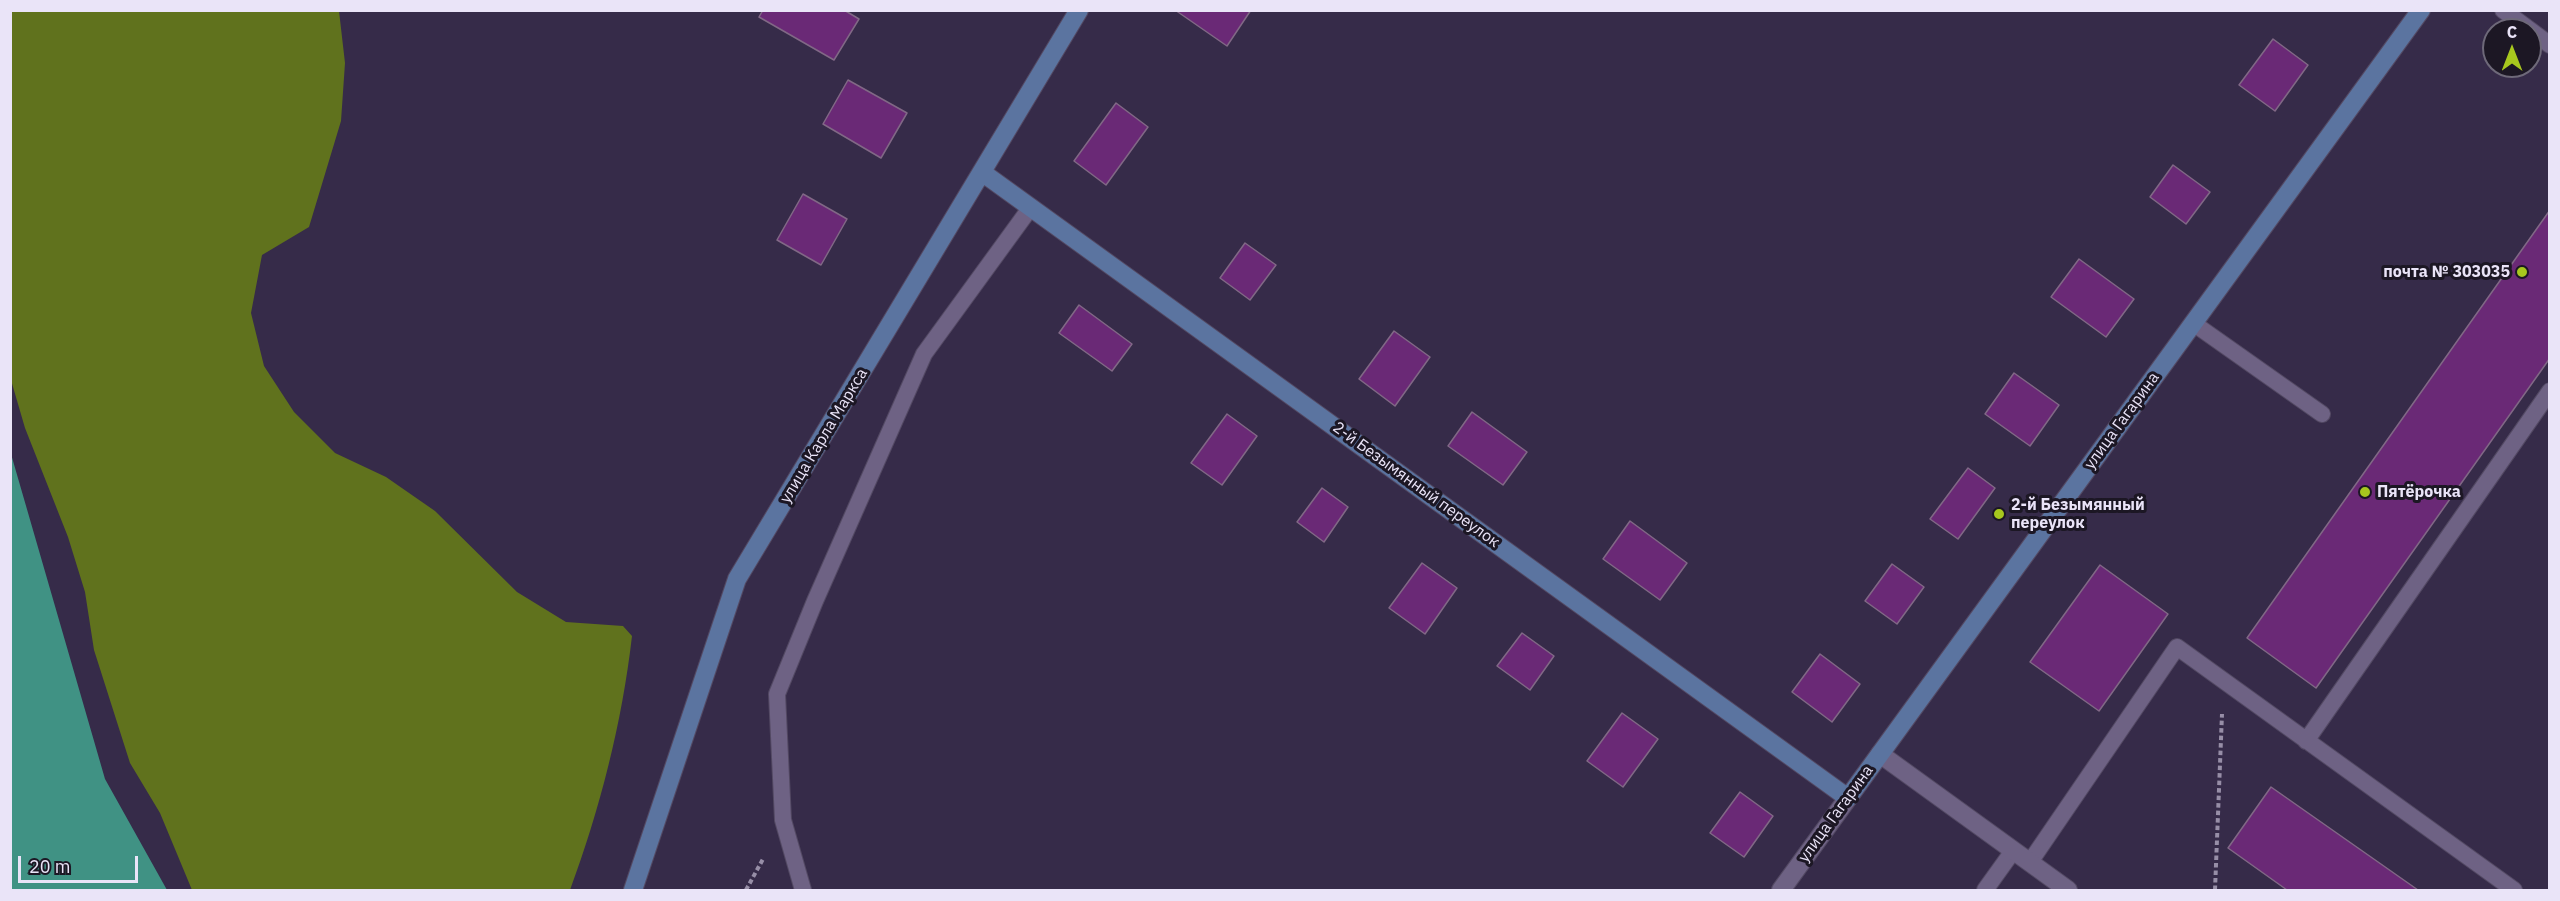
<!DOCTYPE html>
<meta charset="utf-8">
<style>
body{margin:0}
#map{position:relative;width:2560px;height:901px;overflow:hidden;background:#362b49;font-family:"IBM Plex Sans",sans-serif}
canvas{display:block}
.frame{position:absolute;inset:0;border:12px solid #eae4f8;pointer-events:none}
.north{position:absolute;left:2482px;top:18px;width:60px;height:60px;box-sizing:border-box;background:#1c1724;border:2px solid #6e6979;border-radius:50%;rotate:0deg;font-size:16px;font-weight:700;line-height:24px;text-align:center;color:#eae4f8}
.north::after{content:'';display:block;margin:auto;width:21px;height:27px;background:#a7c71e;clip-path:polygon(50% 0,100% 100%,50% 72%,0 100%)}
.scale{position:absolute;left:18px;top:856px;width:120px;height:27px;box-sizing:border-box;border:3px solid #eae4f8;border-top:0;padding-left:8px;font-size:18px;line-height:21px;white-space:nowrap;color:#eae4f8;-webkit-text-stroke:4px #1c1724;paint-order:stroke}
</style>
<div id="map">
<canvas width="2560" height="901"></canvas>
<div class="frame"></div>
<div class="north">С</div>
<div class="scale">20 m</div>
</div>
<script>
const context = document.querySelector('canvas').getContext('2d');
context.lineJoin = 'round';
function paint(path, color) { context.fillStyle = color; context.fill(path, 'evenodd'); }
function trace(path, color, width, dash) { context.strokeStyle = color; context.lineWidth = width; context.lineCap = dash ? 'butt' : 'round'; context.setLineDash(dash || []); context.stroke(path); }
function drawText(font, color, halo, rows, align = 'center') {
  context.font = font + ' "IBM Plex Sans",sans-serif'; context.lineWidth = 6; context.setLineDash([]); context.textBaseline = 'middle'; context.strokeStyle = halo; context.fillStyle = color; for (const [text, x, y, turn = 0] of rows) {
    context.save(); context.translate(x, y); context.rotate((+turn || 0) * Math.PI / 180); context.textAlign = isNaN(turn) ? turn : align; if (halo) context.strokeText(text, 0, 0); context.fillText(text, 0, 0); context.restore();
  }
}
const forest = new Path2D(`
 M10 11H339L345 63 341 121 309 227 262 255 251 313 264 366 294 412 335 453 386 477 435 511 517 592 566 622 623 626 632 636C622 723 600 809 570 890H192L160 813 130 763 94 650 85 592 68 537 25 428 11 380Z`);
const water = new Path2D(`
 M11 454 105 779 167 890H11Z`);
const building = new Path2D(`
 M763 10H844L859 19 834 60 759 17Z
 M1175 10H1251L1227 46Z
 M2273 39 2308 65 2275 111 2239 85Z
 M848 80 907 113 881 158 823 124Z
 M1116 103 1148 127 1106 185 1074 161Z
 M2173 165 2210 192 2186 224 2150 197Z
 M803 194 847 219 821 265 777 240Z
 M2550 210V358L2316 688 2247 638Z
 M1245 243 1276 265 1250 300 1220 278Z
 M2079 259 2134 299 2106 337 2051 297Z
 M1079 305 1132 344 1112 371 1059 333Z
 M1394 331 1430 357 1395 406 1359 379Z
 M2014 373 2059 405 2030 446 1985 414Z
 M1472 412 1527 452 1503 485 1448 446Z
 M1227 414 1257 436 1222 485 1191 463Z
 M1968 468 1995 488 1958 539 1930 519Z
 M1322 488 1348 507 1324 542 1297 522Z
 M1630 521 1687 563 1660 600 1603 559Z
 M1422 563 1457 588 1425 634 1389 608Z
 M1892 564 1924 587 1897 624 1865 601Z
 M2100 565 2168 614 2099 711 2030 662Z
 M1522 633 1554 656 1530 690 1497 666Z
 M1820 654 1860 684 1832 722 1792 692Z
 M1622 713 1658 739 1623 787 1587 761Z
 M2271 787 2418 890H2287L2228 848Z
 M1740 792 1773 816 1744 857 1710 833Z`);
const path = new Path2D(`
 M746 890 763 859
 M2215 890 2222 714`);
const lane = new Path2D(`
 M2503 10 2530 30
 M2530 30 2550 45
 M2193 323 2322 414
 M2306 741 2550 391
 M2030 862 2177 647 2514 890
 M803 890 783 820 777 694 815 601 924 354 1031 207
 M1985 890 2013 851`);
const street = new Path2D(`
 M1880 754 2068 890
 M1781 890 1848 798`);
const secondary = new Path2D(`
 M983 173 1848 798 2421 10
 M633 890 737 579 1079 10`);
const markers = [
 [2522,272,6,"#a7c71e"],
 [2365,492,6,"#a7c71e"],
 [1999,514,6,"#a7c71e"]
];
const poiNames = [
 ["почта № 303035",2510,272,"right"],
 ["Пятёрочка",2377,492],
 ["2-й Безымянный",2011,505],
 ["переулок",2011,523]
];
const streetNames = [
 ["улица Гагарина",2122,421,-54],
 ["улица Карла Маркса",824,436,-59],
 ["2-й Безымянный переулок",1416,485,36],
 ["улица Гагарина",1836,814,-54]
];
paint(forest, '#60721d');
paint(water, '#409284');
paint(building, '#6a2976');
trace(building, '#816886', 1.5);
trace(lane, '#534963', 18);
trace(street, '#534963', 20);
trace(secondary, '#534963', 20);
trace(path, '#978ea7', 4, [4.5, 3]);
trace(lane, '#6e6284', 16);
trace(street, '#6e6284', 18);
trace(secondary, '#5b74a0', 18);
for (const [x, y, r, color] of markers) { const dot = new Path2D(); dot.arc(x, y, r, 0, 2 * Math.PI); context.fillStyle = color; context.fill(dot); trace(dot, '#1c1724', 2); }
drawText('bold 16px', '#eae4f8', '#1c1724', poiNames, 'left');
drawText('16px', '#eae4f8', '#1c1724', streetNames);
</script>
